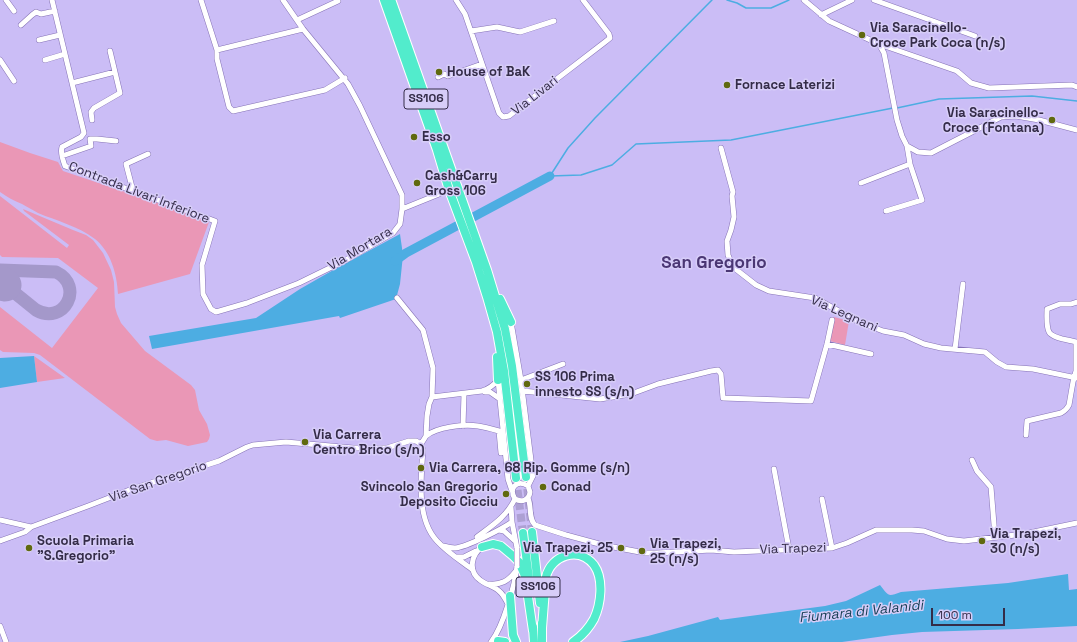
<!DOCTYPE html>
<style>
body{margin:0}
#map{position:relative;width:1077px;height:642px;overflow:hidden;background:#cbbdf6;font-family:"Space Grotesk",sans-serif}
canvas{display:block}
.scale{position:absolute;left:931px;top:608px;width:74px;height:18px;box-sizing:border-box;border:2px solid #342c48;border-top:0;padding-left:5px;font-size:12px;line-height:14px;white-space:nowrap;color:#342c48;-webkit-text-stroke:3px #d7cdf8;paint-order:stroke}
</style>
<div id="map">
<canvas width="1077" height="642"></canvas>
<div class="scale">100 m</div>
</div>
<script>
const context = document.querySelector('canvas').getContext('2d');
context.lineJoin = 'round';
function paint(path, color) { context.fillStyle = color; context.fill(path, 'evenodd'); }
function trace(path, color, width, dash) { context.strokeStyle = color; context.lineWidth = width; context.lineCap = dash ? 'butt' : 'round'; context.setLineDash(dash || []); context.stroke(path); }
function drawText(font, color, halo, rows, align = 'center') {
  context.font = font + ' "Space Grotesk",sans-serif'; context.lineWidth = 3; context.setLineDash([]); context.textBaseline = 'middle'; context.strokeStyle = halo; context.fillStyle = color; for (const [text, x, y, turn = 0] of rows) {
    context.save(); context.translate(x, y); context.rotate((+turn || 0) * Math.PI / 180); context.textAlign = isNaN(turn) ? turn : align; if (halo) context.strokeText(text, 0, 0); context.fillText(text, 0, 0); context.restore();
  }
}
const green = new Path2D(`
 M0 142 30 153 58 162 63 171 155 202 209 222 190 274 118 294C117 274 111 252 95 239 78 226 57 221 38 213 33 210 27 207 22 204 14 201 7 197 0 192Z
 M0 196 67 248 69 245 24 211 23 209 73 230 86 235 93 240 103 253 111 270 114 282 115 307 117 314 121 323 145 351 191 385 195 390 199 410 207 424 210 435 209 439 207 442 188 446 166 440 157 441 150 439 40 355 34 353 3 352 0 350V307L52 348 98 288 58 258 2 257 0 255Z
 M834 317 849 321 845 345 830 341Z
 M34 356 65 378 37 382Z`);
const water = new Path2D(`
 M400 234 403 255 400 284 396 299 340 318 339 316 152 349 149 336 256 318 300 289 328 273Z
 M34 356 37 382 0 388V358Z
 M1068 574 1069 590 1077 589V626L1018 629 922 632 892 635 842 642H620L648 636 718 617 720 620 825 606 846 601 880 585C889 596 887 597 901 592L1008 583Z`);
const stream = new Path2D(`
 M727 0 737 3 746 8H771L789 0
 M897 108 939 99 1032 96 1077 101
 M550 176 581 175 612 165 636 144 731 140 893 108
 M550 176 568 148 595 118 712 0`);
const river = new Path2D(`
 M395 261 406 253 550 176`);
const taxiway = new Path2D(`
 M0 270 56 272C85 286 64 326 36 310L5 285`);
const runway = new Path2D(`
 M0 282 5 285`);
const highwayTunnel = new Path2D(`
 M526 477 532 532
 M516 478 523 533`);
const minor = new Path2D(`
 M6 0 14 11
 M52 0 72 83 115 72
 M201 0 217 50V59L229 107 233 111 325 90 345 78
 M456 0 465 14 499 113 503 117 509 116 562 75 605 42 610 38 609 34 583 0
 M804 0 829 21 879 44 884 53 897 120 902 136 907 146 918 152 931 153 1001 117 1016 116 1039 120 1077 130
 M874 0 975 36
 M821 15 852 0
 M297 20 338 1
 M21 25 32 15 36 12 41 14 55 11
 M471 31 497 27 520 32 554 21
 M39 40 60 35
 M879 44 957 71 971 83 989 88 1072 85 1077 87
 M217 50 303 29
 M0 60 14 81
 M45 60 65 54
 M438 77 444 74 448 76 482 64
 M72 83 84 133 81 137 62 147C60 153 63 160 65 166L215 221 202 265 203 294 211 309 216 312 247 303 299 283 346 260 393 233 400 224 402 209V195L360 106 348 84 303 29 283 0
 M92 120 91 112 94 108 120 93 110 51
 M721 148 733 192 732 196 734 217 731 230 727 241 728 255 733 267 756 285 769 291 815 298 857 321 883 331 904 335 924 344 941 348 985 352 997 362 1006 367 1033 369 1077 378
 M62 156 91 146 90 139H97L116 141
 M861 183 910 164
 M133 191 126 164 148 154
 M402 209 449 190
 M886 211 922 200 910 164 907 146
 M397 298 423 330 433 368 432 397 429 404 427 416 426 436 421 444
 M511 322 521 380 533 476 528 486 530 492C529 500 522 503 515 499 508 488 517 479 528 486
 M827 344 871 354
 M955 349 963 284
 M498 380 508 479 512 491
 M521 380 563 364
 M523 391 600 399 631 394 658 384 711 371 718 370 721 374 723 398 811 401 827 344 832 320
 M485 392H490L500 399
 M432 397 482 391C489 389 493 386 498 380
 M463 426 464 394
 M1026 435 1027 421 1061 413C1065 411 1067 409 1069 405L1073 382 1076 371V342C1069 340 1052 338 1049 332 1046 326 1047 316 1047 309L1060 304H1071L1077 302
 M426 436C437 427 463 424 478 426 485 427 492 429 499 431L501 453
 M972 460 977 471 991 487 995 537
 M774 469 789 549
 M528 498C532 507 528 518 535 525L566 535 603 545 645 553H657L711 550 734 552 832 548 847 543 867 534 876 530H912L924 531 947 539 964 541 1024 534 1077 523
 M822 499 832 548
 M511 507 512 522 517 548
 M0 520 31 527
 M499 530 504 531 515 541
 M477 537C493 525 506 517 515 499
 M0 541 25 532 31 527 88 506 132 489 219 461 247 447 253 445 286 442 353 448H387L409 441H416L421 444 423 450C421 477 416 519 437 541 447 552 461 561 473 570
 M443 546C447 547 451 548 455 548 467 547 502 529 512 522
 M482 547C471 555 468 571 480 580 486 585 494 586 499 591 503 594 506 600 508 604
 M456 557H464L476 551
 M489 584C501 585 508 581 515 572
 M0 626 6 642
 M491 642C503 627 515 585 517 566`);
const highway = new Path2D(`
 M384 0 437 150 449 190 476 262 487 297 497 332 504 371 516 478
 M392 2 487 270 505 329 512 366 526 477
 M500 299 511 322
 M497 357 498 380
 M532 532 540 603
 M523 533 529 578
 M482 547 493 544 501 546 513 556 519 562 525 576 533 631
 M510 596 513 635 516 642
 M542 623V642
 M533 627 534 642
 M542 628 546 577C551 555 579 546 594 565 604 579 601 604 594 619 589 628 582 636 573 642
 M498 641 505 642`);
const minorBridge = new Path2D(`
 M517 566V548`);
const markers = [
 [862,35,4,"#60690f"],
 [439,72,4,"#60690f"],
 [727,85,4,"#60690f"],
 [1052,120,4,"#60690f"],
 [414,137,4,"#60690f"],
 [417,183,4,"#60690f"],
 [527,384,4,"#60690f"],
 [305,442,4,"#60690f"],
 [421,468,4,"#60690f"],
 [543,487,4,"#60690f"],
 [506,494,4,"#60690f"],
 [982,541,4,"#60690f"],
 [29,548,4,"#60690f"],
 [621,548,4,"#60690f"],
 [642,551,4,"#60690f"]
];
const shields = [
 [426,99,44],
 [538,587,44]
];
const shieldNames = [
 ["SS106",426,99],
 ["SS106",538,587]
];
const poiNames = [
 ["Via Saracinello-",870,28],
 ["Croce Park Coca (n/s)",870,43],
 ["House of BaK",447,72],
 ["Fornace Laterizi",735,85],
 ["Via Saracinello-",1044,113,"right"],
 ["Croce (Fontana)",1044,128,"right"],
 ["Esso",422,137],
 ["Cash&Carry",425,176],
 ["Gross 106",425,191],
 ["SS 106 Prima",535,377],
 ["innesto SS (s/n)",535,392],
 ["Via Carrera",313,435],
 ["Centro Brico (s/n)",313,450],
 ["Via Carrera, 68 Rip. Gomme (s/n)",429,468],
 ["Svincolo San Gregorio",498,487,"right"],
 ["Deposito Cicciu",498,502,"right"],
 ["Conad",551,487],
 ["Via Trapezi,",990,534],
 ["30 (n/s)",990,549],
 ["Scuola Primaria",37,541],
 ["\"S.Gregorio\"",37,556],
 ["Via Trapezi,",650,544],
 ["25 (n/s)",650,559],
 ["Via Trapezi, 25",613,548,"right"]
];
const streetNames = [
 ["Via Livari",535,96,-38],
 ["Contrada Livari Inferiore",139,193,21],
 ["Via Mortara",360,249,-31],
 ["Via Legnani",844,314,24],
 ["Via San Gregorio",158,482,-19],
 ["Via Trapezi",793,549,-2]
];
const waterNames = [
 ["Fiumara di Valanidi",861,612,-6]
];
const districtNames = [
 ["San Gregorio",714,263]
];
paint(green, '#ea97b6');
paint(water, '#4dade2');
trace(stream, '#4dade2', 1.5);
trace(river, '#4dade2', 9);
trace(taxiway, '#a498ca', 13);
trace(runway, '#a498ca', 33);
trace(highwayTunnel, '#ada0d3', 8, [8, 4]);
trace(minor, '#8673b6', 6);
trace(highway, '#fff', 10);
trace(minor, '#fff', 5);
trace(highway, '#52eccc', 8);
trace(minorBridge, '#8673b6', 6, []);
trace(minorBridge, '#fff', 5);
for (const [x, y, r, color] of markers) { const dot = new Path2D(); dot.arc(x, y, r, 0, 2 * Math.PI); context.fillStyle = color; context.fill(dot); trace(dot, '#d7cdf8', 1.5); }
for (const [x, y, w] of shields) { const box = new Path2D(); box.roundRect(x - w / 2, y - 10, w, 20, 3); context.fillStyle = '#d7cdf8'; context.fill(box); trace(box, '#342c48', 1); }
drawText('bold 12px', '#342c48', null, shieldNames);
drawText('bold 13px', '#342c48', '#d7cdf8', poiNames, 'left');
drawText('13px', '#342c48', '#d7cdf8', streetNames);
drawText('italic 14px', '#153e54', '#d7cdf8', waterNames);
drawText('bold 17px', '#4b3774', '#d7cdf8', districtNames);
</script>
